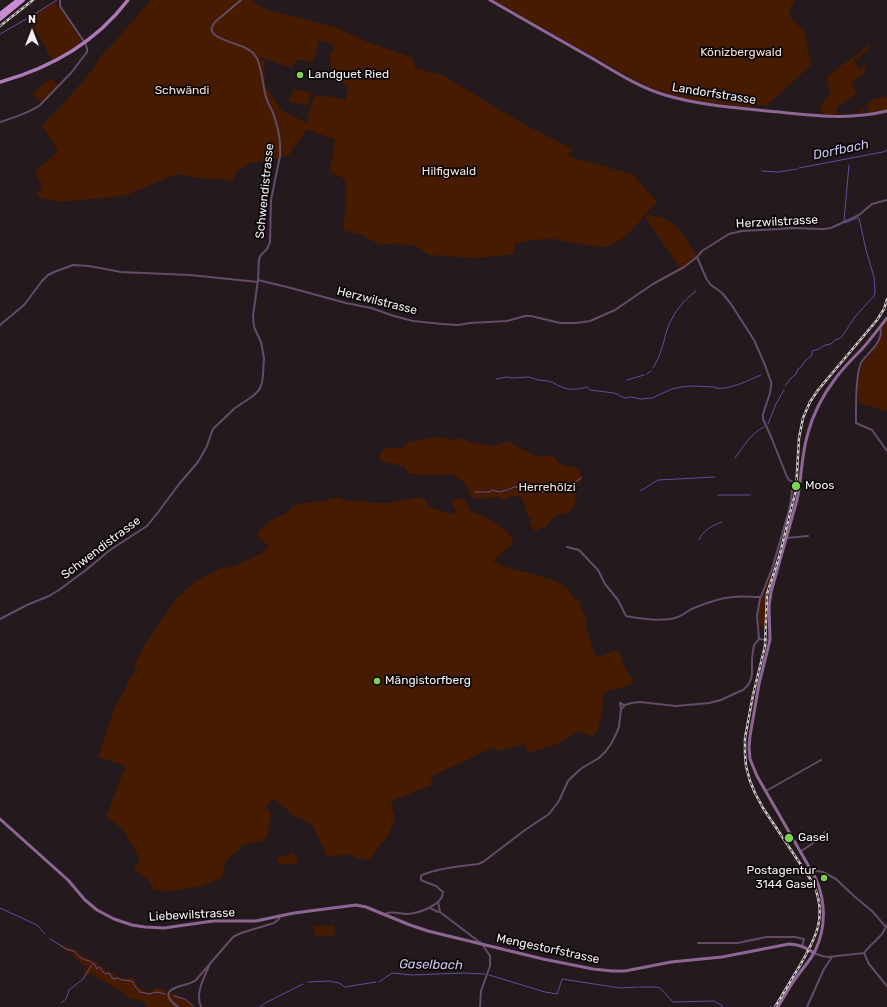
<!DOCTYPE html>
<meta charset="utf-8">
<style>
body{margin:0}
#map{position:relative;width:887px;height:1007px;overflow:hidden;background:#241a1e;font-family:Rubik,sans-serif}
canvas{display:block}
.north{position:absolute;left:12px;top:12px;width:40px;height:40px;-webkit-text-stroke:3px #0a0608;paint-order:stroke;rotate:0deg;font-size:11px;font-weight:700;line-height:16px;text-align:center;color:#f8f0f3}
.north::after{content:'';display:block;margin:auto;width:14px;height:18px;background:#f8f0f3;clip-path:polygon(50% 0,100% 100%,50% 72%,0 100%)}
</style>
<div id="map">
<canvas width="887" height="1007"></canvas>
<div class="north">N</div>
</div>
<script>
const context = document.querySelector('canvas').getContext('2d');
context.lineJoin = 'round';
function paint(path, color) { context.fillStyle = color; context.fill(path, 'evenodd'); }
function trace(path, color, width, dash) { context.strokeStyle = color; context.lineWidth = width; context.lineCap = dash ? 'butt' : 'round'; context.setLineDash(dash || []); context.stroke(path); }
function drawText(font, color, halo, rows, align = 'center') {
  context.font = font + ' Rubik,sans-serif'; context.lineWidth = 3.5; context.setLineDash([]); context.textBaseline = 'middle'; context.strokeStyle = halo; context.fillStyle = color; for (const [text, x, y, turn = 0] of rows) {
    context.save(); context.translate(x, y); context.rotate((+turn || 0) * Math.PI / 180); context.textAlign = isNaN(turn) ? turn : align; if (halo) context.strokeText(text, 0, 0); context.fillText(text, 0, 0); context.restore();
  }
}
const green = new Path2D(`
 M151 0H254L253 2 268 10 335 27 362 40 413 58 415 68 444 76 522 123 573 149 568 155 578 160 594 163 633 175 657 202 626 236 608 247 586 245 559 240 550 238 515 243 514 254 477 258 430 255 424 252 415 245 379 244 362 235 343 230 346 209V179L330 172 335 140 307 129 288 156 247 164 236 172 233 180 198 178 177 174 124 196 82 200 60 202 40 198 37 196 38 192 42 187 35 172 58 151 42 125 65 102 93 69 100 57 121 35ZM319 40 333 44V50L329 55 331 61 330 67 341 82 349 86 345 100 332 96 331 98 320 95 315 96 311 106 306 123 281 110 265 85 264 61 261 60 260 57 293 68C295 56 303 60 313 62Z
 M494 0H795C793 4 790 9 790 13 789 20 801 28 805 31L809 59 811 65 766 106C759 104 755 107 748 107 745 107 742 106 739 106 702 102 670 98 637 81Z
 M57 1 55 3 56 5 61 9 81 40C76 49 60 55 52 60L29 18Z
 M871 44 868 51 854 60 859 69 865 66V73L851 82 857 93 836 108 838 115H824L820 110C821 103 825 100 830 95L827 76Z
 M51 78 58 85 41 102 36 97 23 89 34 94 37 90Z
 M293 89 311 93 308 106 289 101Z
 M887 96V110L862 114 859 109 861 108 865 113 869 110 866 105 872 100Z
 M647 215C652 216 658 216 663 218 679 224 687 241 696 255L695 257 688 262 687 261V263L680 268 645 217Z
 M887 321V410H882L859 403 858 385 862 365 878 343 883 331 882 328Z
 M439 437 453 440 459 438 473 443 492 446 502 444 504 442 510 441 511 444 536 456H545L552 455 559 463 569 467 573 466C579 468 581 474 582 480L576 487 575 503 571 511 557 515 551 520 547 526 535 531 530 523 531 520 528 516 522 498 516 496 508 497 505 499 503 500 499 497 475 499 470 495 469 491 466 487 463 481 460 480 454 474 422 475 408 473 405 467 380 461C379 456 382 452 384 448 391 448 396 449 403 448L406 443 429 438Z
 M339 497 343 500 377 503H390L418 497 426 500 428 506 451 515 456 512 450 500 464 498 471 512C486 516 496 523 509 533V535L513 538 512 544 493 561 494 562C504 566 513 570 524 572H526L556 581 568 589 576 601 579 600 581 603 580 605 587 621 585 625 596 657 619 650 624 667 634 682C626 689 613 687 604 693L600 721 599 727 593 737 579 731 557 744 528 753 524 744 499 751 494 747 430 777 434 784 412 793 393 800C389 810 395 810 394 819 394 826 388 834 385 841L381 843 376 851 369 860 355 858V856L349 854 327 857 312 824 294 816 274 798 266 806 271 815 267 836 264 840 243 845 240 848 226 861 222 877 202 886 167 892 152 888 149 880 139 874 134 869 140 859 123 829 106 817 117 788 126 766 104 759 98 756 115 707 136 668 134 665 144 646 176 599 196 581 219 569 234 566 263 553 269 546 263 542 256 533 271 520 287 513 291 506 306 503 326 501 331 498Z
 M772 576C766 594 765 607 765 626H759C759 604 762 595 771 576Z
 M293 853 298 861 297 864H280L277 861 278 857Z
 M334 925 335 935 315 937 314 927Z
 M61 945 76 950 82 956 95 961 107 971 122 978H131L135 979 137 986 145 991 151 992 157 988 162 989 170 994H175L189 1001 195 1007H146L147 1003 127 997 120 991 100 979 91 973 86 977 84 978 83 976 87 967 84 966 78 960 77 961C72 950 68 953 60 947Z`);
const stream = new Path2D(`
 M0 34 28 18 57 0
 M799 168 883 152 887 150
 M762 171 778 172 797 169
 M844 221 849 165
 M653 368C660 357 663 345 666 333 671 316 682 301 696 291
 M647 374 651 371
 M496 379 507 377 513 378 529 377 538 380 548 381 550 382H552C565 390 572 391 587 387L590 390 614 393 619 395
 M627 380 644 375
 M785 386 791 378 796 374 798 369 801 367 804 362 812 355V351L819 349 825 345 831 344 835 340 839 339 843 335 854 318 874 296 875 292 874 277 866 250 859 218H857L845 223
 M620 396 625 398 631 397 641 399 652 398 672 389 681 387 693 386 715 387V388C731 390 746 381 761 375
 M768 424 776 404 784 390
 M735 458C744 446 750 434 764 427
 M640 491 658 480 715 477
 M475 492H489L493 490 499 492 507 490 514 487H519L543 492 557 488 569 486 581 478
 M718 495H750
 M699 540C703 530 713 525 722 522
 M0 908 37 925 45 934
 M50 939 68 950C76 950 75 954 81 958 86 961 88 959 93 964L94 963 97 969 99 967 103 972 106 974 109 973 113 979 118 978C122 982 128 979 133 982L134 985 140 992 149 994 157 992 165 994
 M489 975 545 992 557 994 562 980
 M562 979 620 988 637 987
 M308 982 329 981 339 983 345 987 376 982
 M379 982 392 973 412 975 464 973 485 974
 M639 987H655L660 988 673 1002 714 1001 721 1005 723 1007
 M174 996 185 999 193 1006
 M61 1003 66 999 69 990 83 979 84 977 92 965
 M260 1007 265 1003 303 984
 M770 1007 771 1006`);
const street = new Path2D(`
 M0 122C13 118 29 113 40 105L71 73 87 52V48L85 43 60 6V0
 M258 280 291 288 346 303 371 308 394 316 413 321 442 324 458 325 470 323 507 321 525 316H531L560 323H576L590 321 615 310 653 284 684 267 697 257 702 251 729 234 742 231 780 229 791 228 823 229 831 228 859 215 872 204 887 200
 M0 325 24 305 42 281 48 275 54 272 73 265 89 266 121 272 190 275 258 282
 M880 327C885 340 869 352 862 361 855 372 856 409 856 423L872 430 887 451
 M787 538 808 536
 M567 547 579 550 598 570 605 584 618 600 626 616C639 619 664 622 678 617 684 615 688 610 694 608 706 603 719 598 733 597 742 596 751 597 760 597
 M0 619 27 605 49 596 59 590 86 570 110 550 147 526 159 511 179 484 198 462 207 446 211 434 213 429 235 408 253 396 259 390 262 383 263 375 264 358 261 342 254 327 253 316 258 280 259 259 261 255 267 249 270 242 271 200 280 156C281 141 278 126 273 113 270 106 266 100 265 93 263 84 261 64 256 57 248 43 220 43 213 33 210 29 212 26 215 22L241 0
 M759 639 769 640
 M621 709 620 703 624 705
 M766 791 821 760
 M801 851 812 844 825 832
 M811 870 823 872 836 879 855 897 872 911 885 926
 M438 902 440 912 482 944 490 956V966L481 991 480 1007
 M430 908 438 912
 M385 915 387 913C394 911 401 914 408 914 419 913 443 905 443 892L436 886 423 881 421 880V876C431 869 464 866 478 864L483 862 525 830 549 814 559 801 568 781 574 775 582 768 599 758 606 751 611 744 616 734 619 727 621 709 625 705 631 703 640 702 676 706 709 703 721 700 736 693 743 690 748 685 751 679 752 674V659L753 651 754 645 759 639 757 616 760 599 772 569 789 510 791 500 793 482 789 480 787 477 772 439 763 419V414L770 393 771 386V382L765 365 754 340 731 304 722 293 711 285 707 280 697 257
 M698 943H738L766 937H795L804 939 802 946
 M814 953 822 956 828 957 864 953C869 946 876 941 882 934 884 931 885 928 887 925
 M864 953 869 964 887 986
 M178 1007C171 1002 162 993 175 988 183 984 188 986 196 980L233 937 241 933 274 923 279 919 280 916
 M201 1007C195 993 204 978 209 966
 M807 1007 824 969 832 957`);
const secondary = new Path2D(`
 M490 0C523 19 556 38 590 57 614 71 638 87 665 95 702 106 741 108 779 112 815 116 851 120 887 111
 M0 819 68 880 85 900 97 910 114 919 132 925 145 927 164 928 213 921H256L294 913 356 905 366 907 410 925 428 931 543 959 593 969 612 971H625L671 962 722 957 789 944C799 944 806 948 814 953
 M778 1007C784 997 789 987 796 978 802 969 810 961 815 951 826 928 826 902 816 879L757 776 750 759 749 747 750 736 759 684 770 640 769 607 771 592 797 500C802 478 801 455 808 433 813 414 823 395 835 379 843 368 853 358 862 349 871 339 879 328 887 318`);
const primary = new Path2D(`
 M0 82C51 68 96 42 128 0`);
const highway = new Path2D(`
 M0 14 18 0
 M0 19 23 0`);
const rail = new Path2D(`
 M0 26 33 0
 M775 1007C783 994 791 980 799 967 816 938 828 916 813 883L763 808 755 793 750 781 746 766 745 753V738L753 695 765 646 767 594 779 557 796 490 799 438 803 418 810 402 818 390 877 320 884 309 887 299`);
const markers = [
 [300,75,4,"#7fd052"],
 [796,486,5,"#7fd052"],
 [377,681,4,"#7fd052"],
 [789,838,5,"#7fd052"],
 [824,878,4,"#7fd052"]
];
const parkNames = [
 ["Könizbergwald",741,53],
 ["Schwändi",182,91],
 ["Hilfigwald",449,172],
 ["Herrehölzi",547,488]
];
const poiNames = [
 ["Landguet Ried",308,75],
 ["Moos",805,486],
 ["Mängistorfberg",385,681],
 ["Gasel",798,838],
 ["Postagentur",816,871,"right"],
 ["3144 Gasel",816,885,"right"]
];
const streetNames = [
 ["Landorfstrasse",714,94,9],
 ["Schwendistrasse",265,191,-84],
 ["Herzwilstrasse",777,222,-3],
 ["Herzwilstrasse",377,301,14],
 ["Schwendistrasse",101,548,-37],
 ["Liebewilstrasse",192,915,-3],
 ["Mengestorfstrasse",548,949,12]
];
const waterNames = [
 ["Dorfbach",841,150,-12],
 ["Gaselbach",431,965,1]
];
paint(green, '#471b00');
trace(stream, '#604e9c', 1);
trace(street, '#644c69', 2);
trace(secondary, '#8d6694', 3);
trace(primary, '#ac7ab6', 3.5);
trace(highway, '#c98dd5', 4);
trace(rail, '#cdc4c8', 2.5);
trace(rail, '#0a0608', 1, [3]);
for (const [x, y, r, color] of markers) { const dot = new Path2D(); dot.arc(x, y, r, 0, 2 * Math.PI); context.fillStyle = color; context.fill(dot); trace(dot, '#0a0608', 1.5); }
drawText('12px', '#f5ded2', '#0a0608', parkNames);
drawText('12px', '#f8f0f3', '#0a0608', poiNames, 'left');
drawText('12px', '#f8f0f3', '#0a0608', streetNames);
drawText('italic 13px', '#cdc6f2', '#0a0608', waterNames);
</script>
